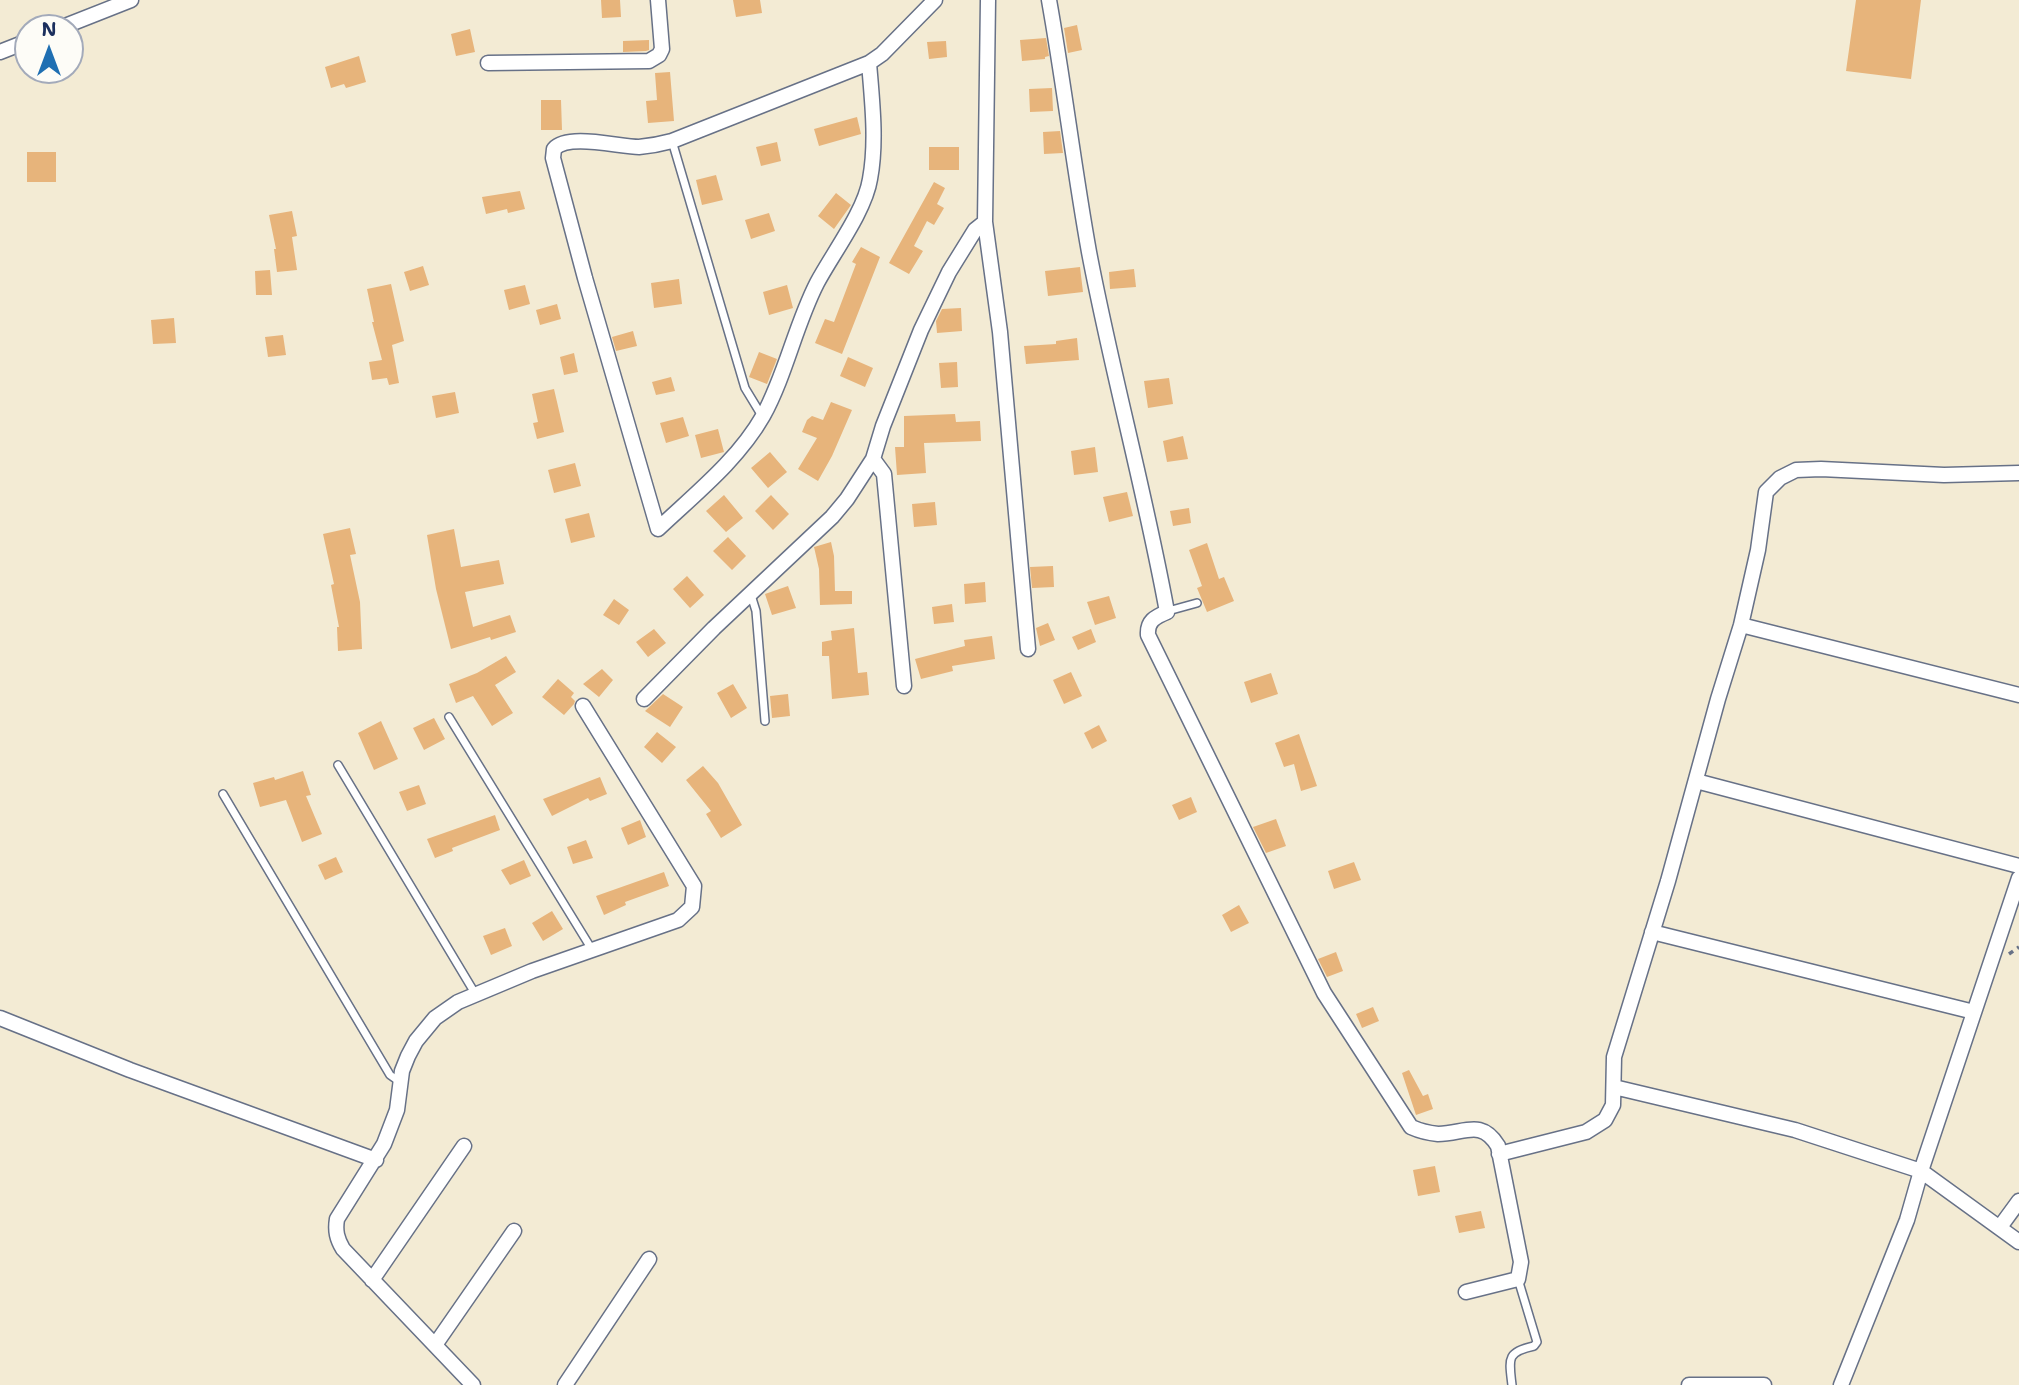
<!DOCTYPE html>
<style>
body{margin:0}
#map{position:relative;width:2019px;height:1385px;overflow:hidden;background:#f3ebd4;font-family:"Shantell Sans",sans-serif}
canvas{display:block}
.north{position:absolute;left:14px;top:14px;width:70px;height:70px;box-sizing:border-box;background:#fdfcf7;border:2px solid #a3aaba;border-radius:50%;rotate:0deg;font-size:19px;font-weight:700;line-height:28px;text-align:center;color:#1b2f5e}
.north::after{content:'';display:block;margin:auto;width:24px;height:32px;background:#1f6fb2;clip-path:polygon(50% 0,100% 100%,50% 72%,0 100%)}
</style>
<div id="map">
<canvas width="2019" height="1385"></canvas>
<div class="north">N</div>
</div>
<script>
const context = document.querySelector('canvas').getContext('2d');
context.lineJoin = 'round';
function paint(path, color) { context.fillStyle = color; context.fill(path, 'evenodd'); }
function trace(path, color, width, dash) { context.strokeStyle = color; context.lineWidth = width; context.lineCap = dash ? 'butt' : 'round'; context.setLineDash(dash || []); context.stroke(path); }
const building = new Path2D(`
 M601 0H620L621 17 602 18Z
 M733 0H760L762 13 736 17Z
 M1856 0H1921L1911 79 1846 71Z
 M1077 25 1082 50 1068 53 1064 28Z
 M470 29 475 52 456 56 451 34Z
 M1046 38 1049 56 1045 57V59L1022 61 1020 40Z
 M649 40V50L646 51 623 52V41Z
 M946 41 947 57 929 59 927 42Z
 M359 56 366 82 346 88 344 84 331 88 325 67Z
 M670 72 674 121 648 123 646 101 657 100 655 73Z
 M1052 88 1053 111 1030 112 1029 89Z
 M541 100H561L562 130H541Z
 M857 117 861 134 819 146 814 129Z
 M1060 131 1063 153 1044 154 1043 132Z
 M777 142 781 161 761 166 756 147Z
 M929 147H959V170H929Z
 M27 152H56V182H27Z
 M716 175 723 200 702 205 696 180Z
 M934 182 945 188 937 204 944 208 934 225 927 221 914 246 923 251 909 274 889 263Z
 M520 191 525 209 508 213 507 209 486 214 482 197Z
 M836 193 851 205 834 229 818 216Z
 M292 211 297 236 292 237 297 270 277 272 274 249H276L269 215Z
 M769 213 775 231 751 239 745 220Z
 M861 247 880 257 842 354 815 343 825 319 834 322 856 264 852 262Z
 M423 266 429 285 410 291 404 272Z
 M1080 267 1083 292 1048 296 1045 271Z
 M1134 269 1136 287 1110 289 1109 272Z
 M270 270 272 295H256L255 271Z
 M679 279 682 304 654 308 651 283Z
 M391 284 404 341 392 345 399 383 389 385 387 378 372 380 369 362 382 360 372 322H374L367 289Z
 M525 285 530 304 509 310 504 290Z
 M787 285 793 308 769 315 763 292Z
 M557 304 561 319 540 325 536 310Z
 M961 308 962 331 937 333 936 321 942 309Z
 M174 318 176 343 153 344 151 320Z
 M633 331 637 346 616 351 612 337Z
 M283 335 286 355 268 357 265 337Z
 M1077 338 1079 360 1026 364 1024 346 1056 344V341Z
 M759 352 777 359 767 384 749 377Z
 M574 353 578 372 564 375 560 357Z
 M848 357 873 368 865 387 840 376Z
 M957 362 958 387 941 388 939 363Z
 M671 377 675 391 656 395 652 382Z
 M1169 378 1173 404 1148 408 1144 381Z
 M554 389 564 432 537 439 533 423 538 422 532 394Z
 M455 392 459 413 436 418 432 396Z
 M831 402 852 410 832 456 818 481 798 469 817 438 802 432 807 420 812 416 823 420Z
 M955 414 956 422 980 421 981 441 924 443 926 473 897 475 895 447H904V416Z
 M683 417 689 436 666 443 660 423Z
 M718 429 724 452 701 458 695 435Z
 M1183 436 1188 459 1167 462 1163 441Z
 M1095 447 1098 472 1074 475 1071 451Z
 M770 452 787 472 768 488 751 468Z
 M575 463 581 486 554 493 548 470Z
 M1127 492 1133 516 1109 522 1103 497Z
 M724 495 743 518 726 532 706 511Z
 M771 495 789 514 773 530 755 511Z
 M935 502 937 525 914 527 912 504Z
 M1189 508 1191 523 1173 526 1170 511Z
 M589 513 595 537 571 543 565 519Z
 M350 528 356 554 350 555 360 602 362 649 338 651 337 627H339L331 585 334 584 323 534Z
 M454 529 461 567 499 560 504 584 465 592 473 627 510 615 516 632 491 640 490 637 451 649 436 589 427 535Z
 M728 537 746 556 732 570 713 551Z
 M831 542 834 556 835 591H852V604L820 605 819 569 814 547Z
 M1207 543 1219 579 1224 577 1234 601 1207 612 1197 588 1202 586 1189 550Z
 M1053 566 1054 587 1032 588 1030 567Z
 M687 576 704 595 690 608 673 589Z
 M985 582 986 602 965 604 964 584Z
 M788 586 796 608 772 615 765 594Z
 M1109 596 1116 618 1095 625 1087 602Z
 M614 599 629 610 619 625 603 615Z
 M952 604 954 622 934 624 932 607Z
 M1048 623 1055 640 1040 646 1036 628Z
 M854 628 858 673 867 672 869 695 832 699 829 656H822V642L832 640 831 631Z
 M654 629 666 643 648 657 636 642Z
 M1091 629 1096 642 1078 650 1072 637Z
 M992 636 995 659 952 666 953 671 921 679 915 659 965 646 964 640Z
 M506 656 516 672 495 685 513 713 492 726 473 696 456 703 449 684 477 673Z
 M602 669 613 680 599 697 583 684Z
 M1071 672 1082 696 1064 704 1053 680Z
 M1271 673 1278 694 1251 703 1244 682Z
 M558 679 574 693 571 697 575 701 574 704 564 715 542 697Z
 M733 684 747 708 731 718 717 693Z
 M663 694 683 707 670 727 645 711Z
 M788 694 790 716 772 718 770 696Z
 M434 718 445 739 424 750 413 728Z
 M381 721 398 759 374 770 358 733Z
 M1099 725 1107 741 1092 749 1084 733Z
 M657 732 676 747 662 763 644 747Z
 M1299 734 1317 786 1301 791 1294 764 1284 767 1275 743Z
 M703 766 718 783 742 825 721 838 706 814 711 811 686 780Z
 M303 771 311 795 306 796 322 834 302 842 286 800 260 807 253 783 274 777 275 780Z
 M600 777 607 794 590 801 588 798 552 816 543 799Z
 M419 785 426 804 407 811 399 792Z
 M1191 797 1197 812 1179 820 1172 805Z
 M495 815 500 830 452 848 453 851 435 858 427 839Z
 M1276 819 1286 846 1266 853 1253 827Z
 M640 820 646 837 628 845 621 828Z
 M586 840 593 858 573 864 567 847Z
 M336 857 343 872 325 880 318 865Z
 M524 860 531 876 510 885 501 870Z
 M1354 862 1361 880 1334 889 1328 871Z
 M664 872 669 886 625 902 626 905 604 915 596 896Z
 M1239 905 1249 923 1231 932 1222 915Z
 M552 911 563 929 543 941 532 923Z
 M505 928 512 946 491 955 483 936Z
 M1336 952 1343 971 1327 977 1318 959Z
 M1373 1007 1379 1021 1362 1028 1356 1014Z
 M1409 1070 1423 1096 1428 1094 1433 1109 1416 1115 1402 1073Z
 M1435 1166 1440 1192 1418 1196 1413 1170Z
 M1481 1211 1485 1228 1459 1233 1455 1216Z`);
const path = new Path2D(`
 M2009 954 2019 947`);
const service = new Path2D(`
 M672 141 745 388 762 416
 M751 595 756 611 765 721
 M1168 611 1197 603
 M449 717 591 948
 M338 765 476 995
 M223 794 390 1075 400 1082
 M1512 1385C1509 1359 1506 1352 1534 1346L1537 1342 1518 1279`);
const minor = new Path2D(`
 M988 0 985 222 1000 332 1028 649
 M1049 0C1064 84 1074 169 1089 252 1112 373 1145 491 1167 612 1155 617 1147 621 1148 635L1324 993 1411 1127C1420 1131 1428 1133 1438 1134 1464 1134 1481 1118 1498 1146L1521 1262 1518 1279 1466 1292
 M60 28 131 0
 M0 52 28 41
 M488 63 649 61 659 55 662 49 658 0
 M869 63C872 100 877 142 870 179 865 211 833 253 817 283 795 326 786 374 763 416 738 460 695 494 658 529L585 278 553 158 554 149C568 133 619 147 639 147 650 146 661 144 672 141L869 63 882 54 935 0
 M873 459 884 474 904 686
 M1741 625 2019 695
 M644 699 714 628 832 517 847 499 873 459 883 426 921 330 949 272 975 230 985 222
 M1696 781 2019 866
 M1652 932 1974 1012
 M0 1018 130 1070 376 1160
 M1614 1087 1795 1130 1921 1171 2019 1242
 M1499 1154 1586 1132 1605 1120 1613 1105 1614 1057 1668 881 1718 699 1741 625 1758 550 1766 492 1780 478 1796 470 1821 469 1944 475 2019 473
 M2000 1227 2019 1201
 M372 1280 464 1146
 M435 1345 514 1231
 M473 1385 343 1249C337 1239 335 1231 337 1219L384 1144 397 1110 402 1071 408 1056 416 1041 435 1018 458 1002 532 971 678 920 692 907 694 886 583 706
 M565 1385 649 1259
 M1689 1385H1764
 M1841 1385 1907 1220 1921 1171 2019 878`);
paint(building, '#e7b47b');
trace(service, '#677187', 10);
trace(minor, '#677187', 17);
trace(path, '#677187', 3.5, [5, 5]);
trace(service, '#fff', 7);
trace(minor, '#fff', 14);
</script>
